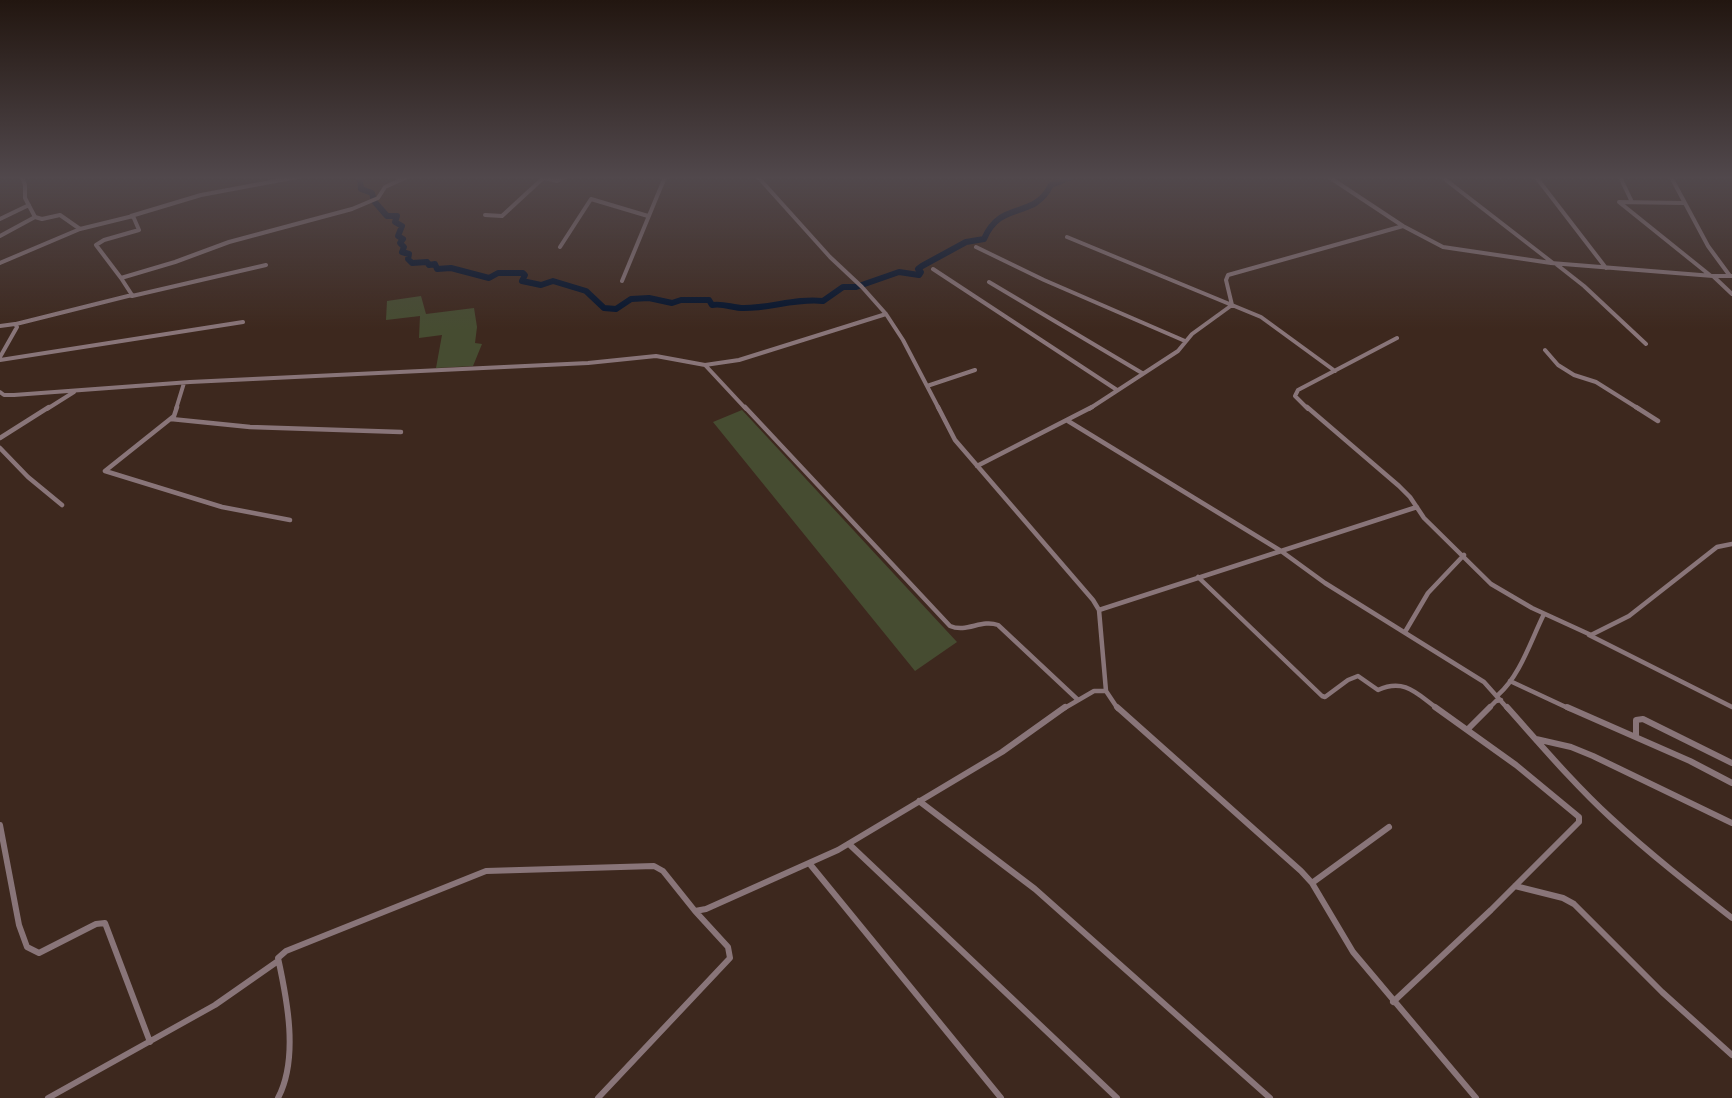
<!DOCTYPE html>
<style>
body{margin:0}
canvas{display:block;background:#3d281e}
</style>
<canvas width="1732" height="1098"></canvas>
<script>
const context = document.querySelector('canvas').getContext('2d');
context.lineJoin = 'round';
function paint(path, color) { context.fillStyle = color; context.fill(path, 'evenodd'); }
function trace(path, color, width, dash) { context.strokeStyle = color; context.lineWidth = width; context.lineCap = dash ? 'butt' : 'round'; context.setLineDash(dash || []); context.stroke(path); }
const green = new Path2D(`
 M421 296 426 314 474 308 477 327 475 343 482 344 473 366 436 368 442 335 419 338 420 316 386 320 387 301Z
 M742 410 957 642 915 671 713 422Z`);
const river = new Path2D(`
 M360 177 361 189 372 193 374 201 387 216H397L395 222 402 226 398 236 403 239 400 243 404 247 402 252 409 254 408 259 412 263 427 262 429 265 435 264 437 269 451 268 489 278 498 273H523L525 275 522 281 541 285 553 281 586 291 604 308 616 309 631 299 649 298 672 303 681 300H709L712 305C724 303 732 308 744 308 771 308 796 298 823 301L843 287H856L899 272 919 275 921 272 918 269 922 266 966 242 984 239C1001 199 1033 221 1051 185L1071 177`);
const minorFar2 = new Path2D(`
 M22 177 25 185V198L35 217 42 219 60 215 80 229
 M758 177 830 257 862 287 886 314 903 340 939 409
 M1329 177 1403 226 1443 247 1551 263 1713 276
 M1442 177 1553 263
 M1536 177 1606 268
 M1620 177 1632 202
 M1671 177 1708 246 1730 276
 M1684 203 1619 202 1711 276
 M485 215 502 216 541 180 545 178 557 181 565 177
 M131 216 201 195 297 177
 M0 219 29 205
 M0 236 35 217
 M1067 237 1261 317 1335 371
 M560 247 591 199 648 216
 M976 247 1044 280 1185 341
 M0 263 80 229 133 216 139 230 104 240 96 245 121 278 175 262 229 242 352 209 378 198 385 187 407 177
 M1556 264 1584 286 1646 344
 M933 269 1117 390
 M1732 276H1713L1732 294
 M622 281 665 177
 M989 282 1142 373
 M132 296 266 265
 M16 324 132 295 121 278
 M0 326 15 324 17 327 0 357
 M1545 350 1558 365 1574 375 1596 382 1639 409
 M0 360 243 322
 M705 365 739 360 886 314
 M927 386 975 370
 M0 392 4 395H14L190 382 588 363 656 356 705 365 746 409
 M47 409 74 392
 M176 409 184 383
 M1089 409 1178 351 1192 334 1232 305 1226 280 1228 275 1403 226
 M1308 409 1295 396 1298 390 1397 338`);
const minorFar1 = new Path2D(`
 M177 407 174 416 105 471 222 507 290 520
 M745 407 950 626C967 633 981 619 998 625L1077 699
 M938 407 955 440 1093 600 1099 610 1106 691 1118 709
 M1307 407 1399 486 1410 497 1424 518 1491 584 1532 608 1591 635 1629 616 1717 547 1732 544
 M1636 407 1658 421
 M171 419 250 427 401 432
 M1068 421 1281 551 1325 583 1484 682 1508 709
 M0 438 49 407
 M0 448 28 477 62 505
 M977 466 1092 407
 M1198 577 1322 696 1325 697 1348 680 1358 676 1378 690C1405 678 1417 694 1438 709
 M1099 610 1417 507
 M1405 632 1428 593 1464 555
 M1589 635 1732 707
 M1510 681 1570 709
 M1498 695C1520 676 1531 640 1544 614
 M1063 709 1094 691H1106
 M1488 709 1496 701 1501 700`);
const minor = new Path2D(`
 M1117 707 1301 871 1312 883 1353 952 1476 1098
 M1507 707C1541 745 1574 784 1611 818 1650 854 1691 886 1732 918
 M1567 707 1690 761 1732 783
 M1467 730 1490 707
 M1636 737V720L1643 719 1732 763
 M1536 739 1571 747 1593 756 1732 823
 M919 801 1035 889 1270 1098
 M0 825 19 925 27 947 39 953 96 924 105 923 150 1042
 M849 844 1117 1098
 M809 863 1001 1098
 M1312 883 1389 827
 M1515 886 1563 898 1574 904 1662 992 1732 1055
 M1393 1002 1491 910 1579 822V817L1516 765 1435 707
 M48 1098 215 1005 278 961
 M278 1098C299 1058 287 999 278 958L286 951 486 871 654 866 663 871 695 911 706 909 838 850 1002 752 1065 707
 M598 1098 730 958 728 947 695 911`);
paint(green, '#464c31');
trace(river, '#03132c', 6);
trace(minorFar2, '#897579', 4);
trace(minorFar1, '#897579', 4.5);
trace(minor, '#897579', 6);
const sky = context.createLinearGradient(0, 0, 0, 330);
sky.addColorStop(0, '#221610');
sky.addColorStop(0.54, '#51484c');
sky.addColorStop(1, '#51484c00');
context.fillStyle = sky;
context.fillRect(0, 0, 1732, 330);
</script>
